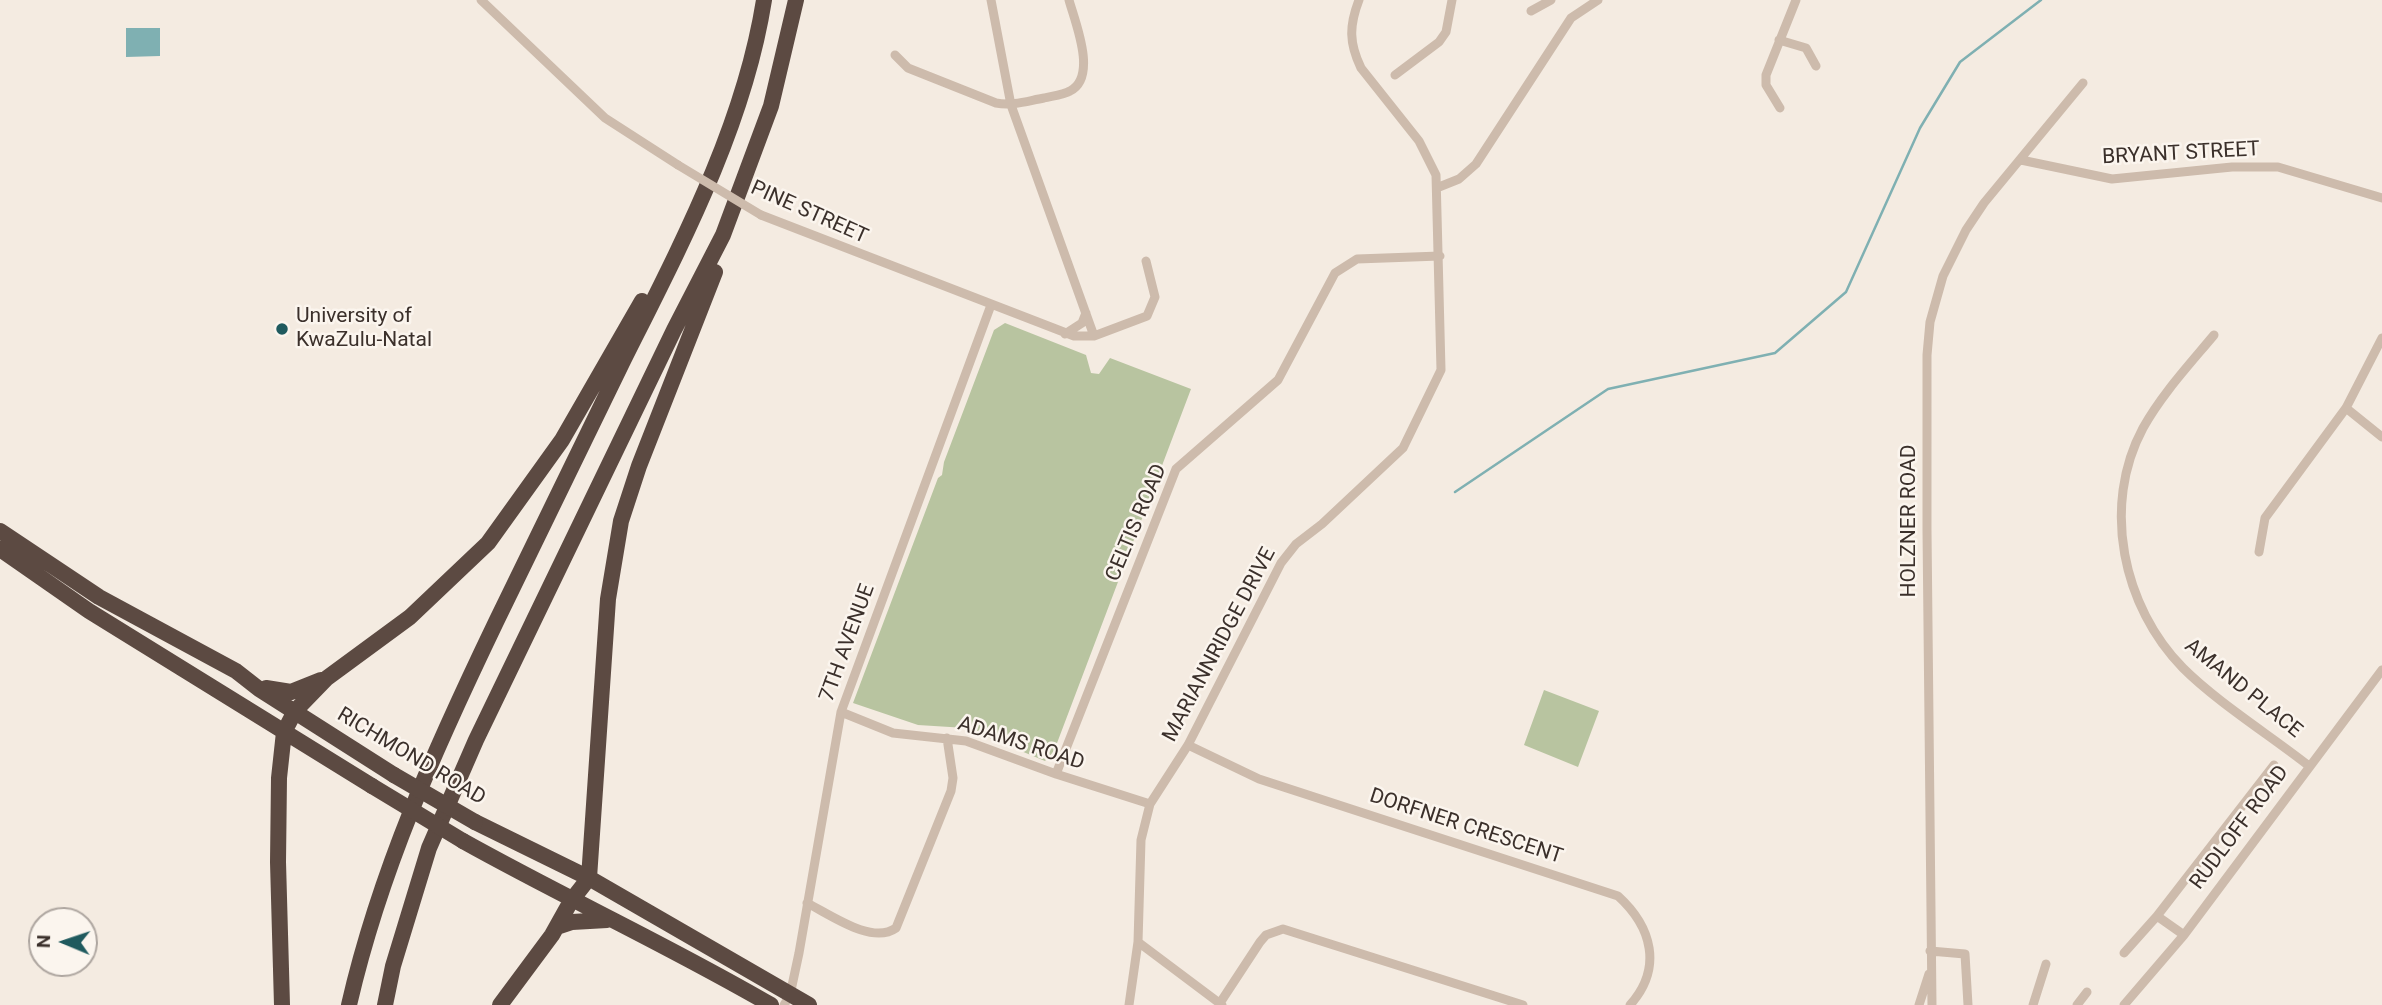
<!DOCTYPE html>
<style>
body{margin:0}
#map{position:relative;width:2382px;height:1005px;overflow:hidden;background:#f4ebe1;font-family:Roboto,sans-serif}
canvas{display:block}
.north{position:absolute;left:28px;top:907px;width:70px;height:70px;box-sizing:border-box;background:#fbf5ee;border:2px solid #aea6a0;border-radius:50%;rotate:272deg;font-size:19px;font-weight:700;line-height:28px;text-align:center;color:#3b302b}
.north::after{content:'';display:block;margin:auto;width:24px;height:32px;background:#1f5a5e;clip-path:polygon(50% 0,100% 100%,50% 72%,0 100%)}
</style>
<div id="map">
<canvas width="2382" height="1005"></canvas>
<div class="north">N</div>
</div>
<script>
const context = document.querySelector('canvas').getContext('2d');
context.lineJoin = 'round';
function paint(path, color) { context.fillStyle = color; context.fill(path, 'evenodd'); }
function trace(path, color, width, dash) { context.strokeStyle = color; context.lineWidth = width; context.lineCap = dash ? 'butt' : 'round'; context.setLineDash(dash || []); context.stroke(path); }
function drawText(font, color, halo, rows, align = 'center') {
  context.font = font + ' Roboto,sans-serif'; context.lineWidth = 5; context.setLineDash([]); context.textBaseline = 'middle'; context.strokeStyle = halo; context.fillStyle = color; for (const [text, x, y, turn = 0] of rows) {
    context.save(); context.translate(x, y); context.rotate((+turn || 0) * Math.PI / 180); context.textAlign = isNaN(turn) ? turn : align; if (halo) context.strokeText(text, 0, 0); context.fillText(text, 0, 0); context.restore();
  }
}
const green = new Path2D(`
 M1005 323 1086 355 1091 373 1099 374 1110 358 1191 389 1054 751 1045 761 966 728 918 725 853 703 938 478 942 475 944 462 994 330Z
 M1544 690 1599 711 1578 767 1524 745Z`);
const water = new Path2D(`
 M126 28H160V56L126 57Z`);
const stream = new Path2D(`
 M1455 492 1608 389 1775 353 1846 292 1920 128 1960 62 2041 0`);
const street = new Path2D(`
 M481 0 605 118 678 165
 M991 0 1011 105 1094 336
 M1531 11 1551 0
 M1779 40 1806 48 1816 66
 M895 55 908 68 996 103C1013 106 1027 101 1044 98 1052 96 1063 95 1070 91 1098 77 1075 22 1069 0
 M1395 75 1439 42 1446 32 1452 0
 M1780 108 1766 85V75L1796 0
 M2021 160 2112 179 2232 167H2278L2382 198
 M1439 187 1459 179 1476 164 1571 18 1598 0
 M761 215 1074 336H1094L1147 316 1155 297 1146 261
 M1065 334 1082 323 1086 313
 M2214 335C2189 365 2162 394 2143 428 2101 506 2123 607 2183 668 2217 702 2271 736 2309 766
 M2346 408 2382 437
 M2259 552 2265 518 2346 408 2382 338
 M841 712 893 733 966 741 1056 774 1150 804
 M1188 745 1259 779 1618 896C1652 927 1663 968 1630 1005
 M1056 774 1176 469 1278 380 1335 273 1357 259 1440 256
 M807 903C831 915 872 945 896 928L951 791 953 778 947 738
 M2184 935 2157 916 2274 765
 M1138 942 1222 1005
 M1930 951 1965 954 1968 1005
 M2124 953 2157 916
 M1220 1003 1260 942 1266 935 1283 929 1523 1005
 M784 1005 790 995 799 953 841 712 991 305
 M1129 1005 1138 942 1141 840 1150 804 1188 745 1281 563 1296 544 1322 524 1403 448 1441 370 1436 175 1419 141 1361 68C1349 43 1349 26 1359 0
 M1919 1005 1929 974
 M1932 1005 1927 530V355L1930 322 1943 276 1966 230 1984 203 2083 83
 M2033 1005 2046 964
 M2077 1005 2087 992
 M2124 1005 2184 935 2382 670`);
const highway = new Path2D(`
 M0 531 99 597 236 671 259 689 394 775
 M0 549 89 611 372 786
 M266 688 291 692 321 680
 M475 822 589 878 809 1005
 M463 841C565 898 670 946 771 1005
 M557 927 572 922 607 920
 M282 1005 278 862 279 778 284 732 295 711 327 678 410 617 488 543 562 440 642 301
 M349 1005C380 870 436 747 496 622 538 535 580 448 623 361 680 247 744 127 764 0
 M385 1005 393 966 429 848 476 740 674 330 723 235 771 106 796 0
 M500 1005 552 935 571 901 589 878 608 599 621 521 639 466 715 272`);
const streetBridge = new Path2D(`
 M678 165 761 215`);
const highwayBridge = new Path2D(`
 M394 775 475 822
 M372 786 463 841`);
const markers = [
 [282,329,7,"#1f5a5e"]
];
const streetNames = [
 ["BRYANT STREET",2181,154,-3],
 ["PINE STREET",809,213,24],
 ["HOLZNER ROAD",1910,521,-90],
 ["CELTIS ROAD",1137,523,-67],
 ["7TH AVENUE",848,643,-70],
 ["MARIANNRIDGE DRIVE",1220,645,-62],
 ["AMAND PLACE",2243,689,39],
 ["ADAMS ROAD",1021,744,18],
 ["RICHMOND ROAD",411,757,31],
 ["DORFNER CRESCENT",1466,827,18],
 ["RUDLOFF ROAD",2240,828,-53]
];
const poiNames = [
 ["University of",296,317],
 ["KwaZulu-Natal",296,341]
];
paint(green, '#b8c4a0');
paint(water, '#7fb0b2');
trace(stream, '#7fb0b2', 2.5);
trace(street, '#cdbbac', 9);
trace(highway, '#5c4a42', 16);
trace(streetBridge, '#cdbbac', 9);
trace(highwayBridge, '#5c4a42', 16);
for (const [x, y, r, color] of markers) { const dot = new Path2D(); dot.arc(x, y, r, 0, 2 * Math.PI); context.fillStyle = color; context.fill(dot); trace(dot, '#fbf5ee', 2.5); }
drawText('21px', '#3b302b', '#fbf5ee', streetNames);
drawText('21px', '#3b302b', '#fbf5ee', poiNames, 'left');
</script>
